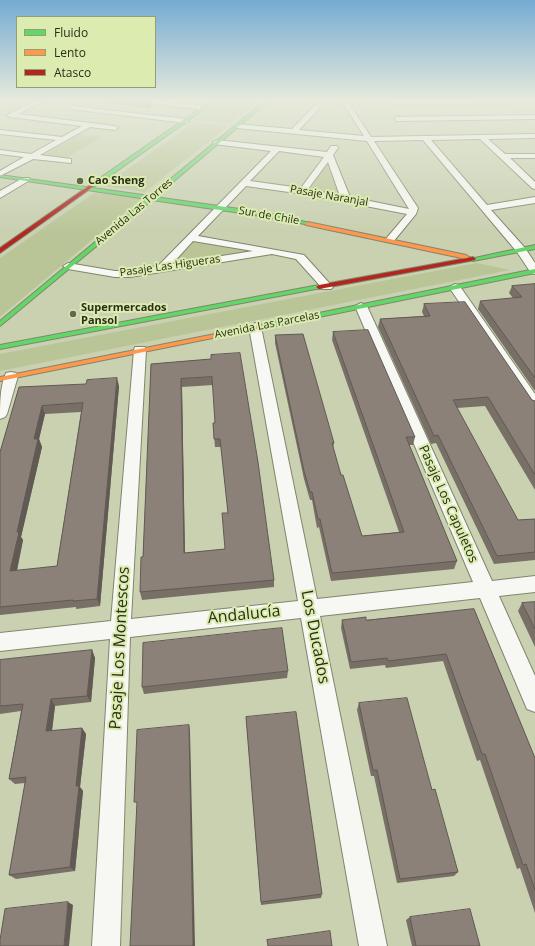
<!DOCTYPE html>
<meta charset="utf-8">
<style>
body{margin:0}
#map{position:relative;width:535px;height:946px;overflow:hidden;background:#c9d1b1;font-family:"Open Sans",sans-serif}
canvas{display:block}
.legend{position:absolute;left:16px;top:16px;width:140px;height:72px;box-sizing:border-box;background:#dcebb0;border:1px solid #94a073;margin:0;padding:5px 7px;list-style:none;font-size:12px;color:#292f18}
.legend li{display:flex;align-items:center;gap:8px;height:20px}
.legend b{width:20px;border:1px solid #94a073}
</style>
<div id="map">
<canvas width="535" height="946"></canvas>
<ul class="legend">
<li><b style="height:5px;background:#63d668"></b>Fluido</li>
<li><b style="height:5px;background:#ff974d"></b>Lento</li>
<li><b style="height:5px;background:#b3261e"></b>Atasco</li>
</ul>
</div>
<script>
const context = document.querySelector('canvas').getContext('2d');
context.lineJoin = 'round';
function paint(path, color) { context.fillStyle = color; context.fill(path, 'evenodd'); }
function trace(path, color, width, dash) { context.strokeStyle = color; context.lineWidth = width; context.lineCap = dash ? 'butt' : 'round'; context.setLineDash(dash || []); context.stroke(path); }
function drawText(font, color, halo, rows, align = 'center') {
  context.font = font + ' "Open Sans",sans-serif'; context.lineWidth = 4; context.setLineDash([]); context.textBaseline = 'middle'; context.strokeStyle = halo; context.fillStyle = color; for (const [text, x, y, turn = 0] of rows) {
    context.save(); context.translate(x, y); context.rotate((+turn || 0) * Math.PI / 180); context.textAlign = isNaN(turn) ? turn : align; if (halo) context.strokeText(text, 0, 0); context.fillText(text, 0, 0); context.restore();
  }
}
const green = new Path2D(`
 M222 100H258L230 123 195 120Z
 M193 123 228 126 145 192 104 186Z
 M80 134 102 137 66 158 43 155Z
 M328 162 339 195 309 190Z
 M94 193 142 198 0 317V258Z
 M194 242 254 251 170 266Z
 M477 263 510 270 0 371V354Z`);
const path = new Path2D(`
 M206 123 217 124`);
const street = new Path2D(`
 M37 100H46L18 114 115 126 118 128 115 130 90 127 40 155 71 159V163L33 159 0 176V171L24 157 0 154V150L31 154 56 140 0 134V130L62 137 82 126 10 117 7 115Z
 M129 100H151L205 106 208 108 205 110Z
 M320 100H327L299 130 364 136 341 100H347L371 137 535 134V138L488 139 505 154H535V158H510L535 182V189L532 188 480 139 431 140 487 205 535 197V203L491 210 525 248 535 263V274L531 273 517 252 423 140 374 141 418 208 416 214 393 242H387L385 240 407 214 303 194 246 186 198 236 304 255 331 285 333 287 331 289H323L296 259 272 254 130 277H115L68 269 63 266 68 263 115 271H130L158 266 271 151 214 144 213 142 217 140 327 152 331 146H337L338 148 333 155 350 197 409 209 367 141 237 128 234 126 237 124 292 129ZM279 151 324 157 301 188 250 181ZM328 162 340 196 308 189ZM193 241 253 251 172 264Z
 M392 100H535V103L393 104 390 102Z
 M72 106 186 119 189 121 186 123 70 109V107Z
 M535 115V119L397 121 394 119 397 117Z
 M23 178H29L30 180 0 198V191Z
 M455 284 459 285 535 394V409L530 407 449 287Z
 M361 303 367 306 492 581 535 576V592L499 596 535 676V712L527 709 480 598 320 616 387 946H359L301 618 130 637 120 946H92L110 639 0 651V633L111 621 134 350 135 347H145L146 350 131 619 298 601 249 327 255 323 261 327 317 599 473 582 355 306Z
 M11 372 16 373 18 376 7 414 5 417 0 419C0 404 0 386 6 373Z`);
const fast = new Path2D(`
 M212 100H217L94 187H90V185Z
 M266 100H270L155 197 261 212 310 223V225L261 216 152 200 0 326V321L147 199 0 177V175L150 196Z
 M535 245V249L473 261 470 259Z
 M535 269V273L260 329 257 327 260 325Z
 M319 285 322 287 321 288 0 349V345Z`);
const slow = new Path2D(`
 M308 222 466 255 469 257 466 259 306 225 305 224Z
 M260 325 263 327 262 328 0 381V377Z`);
const jam = new Path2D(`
 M90 185 94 186 0 253V248Z
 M473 257 476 259 475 260 319 289 316 287 319 285Z`);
const wall = new Path2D(`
 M100 100H152V105L147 108 101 102Z
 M535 284V391L478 309 480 301 513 298 509 293 512 286Z
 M424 304 532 400 535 401V490L485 406 457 408 518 520 535 519V560L494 564 436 443 431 444 378 327 380 319 424 316 422 312Z
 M333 332 415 437 413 445H409L457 561 454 569 331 581 319 527 317 528 312 500H310L304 479 275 343V335L334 443 333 448 341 475 362 536 399 532 332 340Z
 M211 359 274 580V587L142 600 140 592 143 557 151 364ZM213 385 215 423H213L215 447H221L228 513 225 549 185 553 182 387Z
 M119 386 100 606 76 609V607L0 615V452L19 387ZM81 412 57 566 17 571 23 540 21 537 42 447 39 439 45 414Z
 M535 602V647L518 611 522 603Z
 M474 609 535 758V913L520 868 517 869 480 760 477 761 443 661 386 668 385 665 350 669 341 628 342 620H366Z
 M92 650 95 658 91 702 55 706 52 731 82 728 86 734 80 787 83 791 75 871 16 879 9 875 25 783 15 784 9 779 21 711 0 714V660Z
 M288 671 287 678 144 694 142 687Z
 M359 703 432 790 458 872 454 876 397 883 374 776H371L357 710Z
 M246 717 322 894 321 898 261 905Z
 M410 917 480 946H412L406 920Z`);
const shadedWall = new Path2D(`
 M150 100H152V105L147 108V102Z
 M117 378 119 386 100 606 97 599Z
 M181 379 182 387 185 561 184 553Z
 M42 406 45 414 39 439 42 447 21 537 23 540 15 579 10 571 17 532 34 439Z
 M92 650 95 658 91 702 87 696Z
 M51 699 55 706 51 738 46 731Z
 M189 725 190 731 195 946H193Z
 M82 728 86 734 80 787 83 791 75 871 70 867 76 786Z
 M68 902 73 905 69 946H64Z`);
const building = new Path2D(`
 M129 100H150L147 102Z
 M535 284V378L480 301 522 297 512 286Z
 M465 302 532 400 535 401V475L488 397 453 400 518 520 535 519V552L497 556 438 435 434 436 380 319 430 316 424 304Z
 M368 330 415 437H406L457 561 332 573 320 519H318L312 492H310L304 471 275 335 303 334 334 443H332L341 475H343L362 536 404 532 333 332Z
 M240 353 258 462 274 580 140 592 141 557H143L151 364 211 359V355ZM212 377 215 423H213L214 439H220L228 513H222L225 549 184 553 181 379Z
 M117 378 97 599 73 601V600L0 607V452L19 387 86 384 87 380ZM83 403 57 566 10 571 19 532H17L38 439H34L42 406Z
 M535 602V629L522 603Z
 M474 609 535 758V890L526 864 523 865 485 754H482L446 654 388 661 387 658 351 662 342 620 366 617V620Z
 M282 628 288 671 142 687 143 643Z
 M92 650 87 696 51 699 46 731 82 728 76 786H79L70 867 9 875 26 777 9 779 23 704 0 706V660Z
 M407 698 432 790 435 789 458 872 400 879 377 770H373L359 703Z
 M296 712 322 894 261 902 246 717Z
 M189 725 193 946H130L137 802H134L137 730Z
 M68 902 64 946H0V940L5 909Z
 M470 909 480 946H416L410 917Z
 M330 931 332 946H268L267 940Z`);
const markers = [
 [80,181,4,"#61684e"],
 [73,314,4,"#61684e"]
];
const farPoinames = [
 ["Cao Sheng",88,181],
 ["Supermercados",81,308],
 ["Pansol",81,321]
];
const farStreetnames = [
 ["Pasaje Naranjal",329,196,10],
 ["Avenida Las Torres",134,212,-40],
 ["Sur de Chile",269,216,10],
 ["Pasaje Las Higueras",170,266,-8],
 ["Avenida Las Parcelas",267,325,-11]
];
const streetNames = [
 ["Pasaje Los Capuletos",448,504,66]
];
const nearStreetnames = [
 ["Andalucía",244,615,-6],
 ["Los Ducados",315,637,79],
 ["Pasaje Los Montescos",120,648,-87]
];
paint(green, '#bac597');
trace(street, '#80866d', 2);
trace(fast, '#80866d', 2);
trace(slow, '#80866d', 2);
trace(jam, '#80866d', 2);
trace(path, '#cccec5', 1, [0.5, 1.5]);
paint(street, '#f7f8f3');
paint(fast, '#63d668');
paint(slow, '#ff974d');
paint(jam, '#b3261e');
paint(wall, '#786f67');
paint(shadedWall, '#615a54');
paint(building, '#8b8178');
trace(building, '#615a54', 1);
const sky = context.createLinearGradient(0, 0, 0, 233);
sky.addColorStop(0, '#75abd3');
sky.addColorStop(0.43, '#e7eadc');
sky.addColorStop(1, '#e7eadc00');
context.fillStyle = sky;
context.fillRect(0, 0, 535, 233);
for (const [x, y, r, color] of markers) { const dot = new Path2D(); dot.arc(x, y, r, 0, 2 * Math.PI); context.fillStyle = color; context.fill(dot); trace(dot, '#dcebb0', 1.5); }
drawText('bold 11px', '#292f18', '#dcebb0', farPoinames, 'left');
drawText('11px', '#292f18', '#dcebb0', farStreetnames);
drawText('13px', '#292f18', '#dcebb0', streetNames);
drawText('16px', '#292f18', '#dcebb0', nearStreetnames);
</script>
